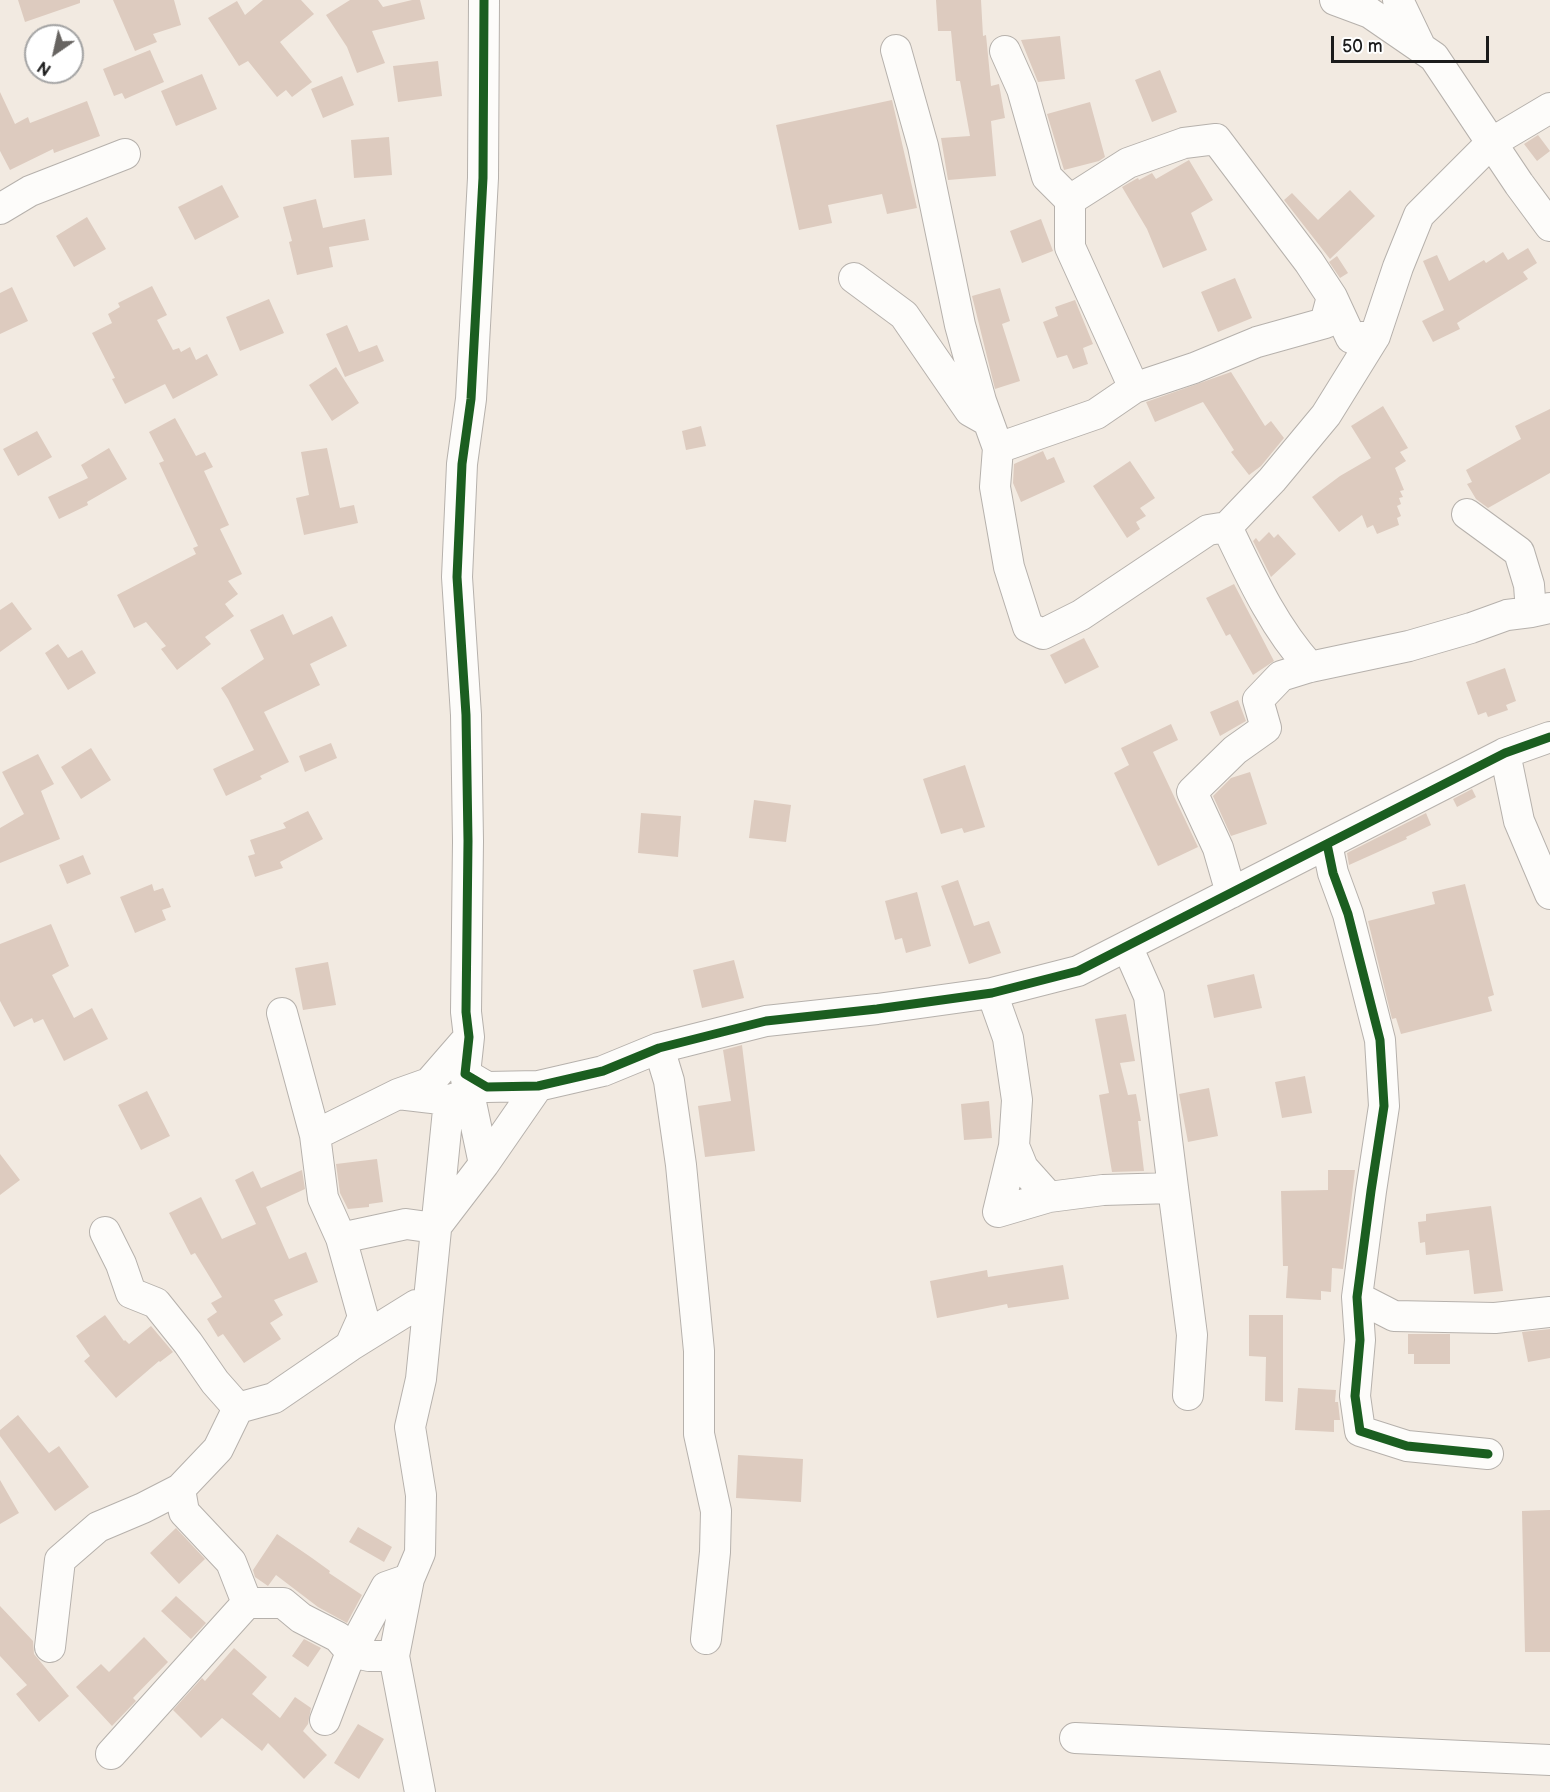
<!DOCTYPE html>
<style>
body{margin:0}
#map{position:relative;width:1550px;height:1792px;overflow:hidden;background:#f2eae1;font-family:"Balsamiq Sans",sans-serif}
canvas{display:block}
.north{position:absolute;left:24px;top:24px;width:60px;height:60px;box-sizing:border-box;background:#fff;border:2px solid #a4a4a4;border-radius:50%;rotate:214deg;font-size:16px;font-weight:700;line-height:24px;text-align:center;color:#1c1c1c}
.north::after{content:'';display:block;margin:auto;width:21px;height:27px;background:#676461;clip-path:polygon(50% 0,100% 100%,50% 72%,0 100%)}
.scale{position:absolute;left:1331px;top:36px;width:158px;height:27px;box-sizing:border-box;border:3px solid #1c1c1c;border-top:0;padding-left:8px;font-size:18px;line-height:21px;white-space:nowrap;color:#1c1c1c;-webkit-text-stroke:4px #fff;paint-order:stroke}
</style>
<div id="map">
<canvas width="1550" height="1792"></canvas>
<div class="north">N</div>
<div class="scale">50 m</div>
</div>
<script>
const context = document.querySelector('canvas').getContext('2d');
context.lineJoin = 'round';
function paint(path, color) { context.fillStyle = color; context.fill(path, 'evenodd'); }
function trace(path, color, width, dash) { context.strokeStyle = color; context.lineWidth = width; context.lineCap = dash ? 'butt' : 'round'; context.setLineDash(dash || []); context.stroke(path); }
const building = new Path2D(`
 M18 0H80V3L25 22Z
 M113 0H174L181 25 153 34 157 42 135 51Z
 M263 0H301L314 14 280 42 312 82 292 97 286 90 277 97 248 61 239 66 208 18 237 1 245 15Z
 M350 0H378L383 7 412 0H420L425 19 372 31 385 63 357 73 347 47 326 15Z
 M936 0H981L983 36 986 35 991 86 999 84 1005 118 991 121 996 176 948 180 941 138 970 136 960 81H956L951 31H938Z
 M1060 36 1065 79 1038 82 1021 40Z
 M150 50 164 82 125 99 122 93 114 96 103 69Z
 M438 61 442 96 398 102 393 66Z
 M1160 70 1177 112 1152 122 1135 80Z
 M202 74 217 109 176 126 161 91Z
 M342 76 354 105 323 118 311 89Z
 M0 92 15 124 28 117 30 123 87 101 100 136 54 153 53 149 10 170 0 151Z
 M892 100 917 208 887 214 882 194 828 205 832 223 799 230 776 125Z
 M1090 102 1105 157 1099 161 1064 170 1047 114Z
 M1538 135 1550 151 1537 161 1524 144Z
 M389 137 392 175 354 178 351 140Z
 M1189 160 1213 200 1191 213 1207 250 1163 268 1147 229 1122 187 1136 179 1138 178 1139 180 1152 173 1156 179Z
 M222 185 239 217 195 240 178 207Z
 M1350 190 1375 216 1330 259 1284 200 1292 193 1318 220Z
 M316 199 323 228 365 219 369 240 329 247 333 267 297 275 289 242 292 241 283 207Z
 M87 217 106 249 74 267 56 236Z
 M1041 219 1053 251 1022 263 1010 231Z
 M1528 248 1537 263 1523 272 1528 279 1457 323 1460 329 1433 342 1422 321 1444 310 1423 261 1437 255 1449 281 1484 260 1486 263 1503 252 1508 260Z
 M1337 256 1348 273 1340 278 1329 262Z
 M1235 278 1252 318 1218 332 1201 292Z
 M152 286 167 315 157 320 173 350 179 348 181 352 190 347 196 360 207 354 218 375 173 399 165 384 125 404 112 379 115 378 92 333 112 323 108 314 120 307 118 303Z
 M12 287 28 321 0 334V293Z
 M1000 288 1010 321 1002 324 1020 381 995 389 972 296Z
 M269 299 284 333 240 351 226 317Z
 M1075 300 1093 344 1083 348 1088 364 1073 369 1067 355 1057 358 1043 322 1058 316 1055 307Z
 M347 325 359 352 377 345 384 361 345 377 326 334Z
 M336 367 359 403 332 421 309 385Z
 M1231 372 1265 426 1271 421 1284 438 1261 466 1249 475 1231 452 1234 450 1203 402 1155 422 1146 402Z
 M1383 406 1408 448 1400 452 1406 461 1395 468 1404 490 1400 491 1403 497 1399 498 1401 504 1397 506 1401 516 1397 518 1399 525 1377 534 1373 525 1367 528 1362 515 1339 532 1312 497 1340 476 1371 458 1351 426Z
 M1550 409V473L1488 508 1476 499 1467 484 1472 482 1466 470 1521 439 1515 426Z
 M175 418 196 456 205 452 213 467 204 471 229 525 220 529 242 574 228 581 238 594 225 604 234 616 205 637 211 644 177 670 161 649 166 646 146 622 134 628 117 595 196 554 193 548 198 546 159 463 164 461 149 432Z
 M701 426 706 446 686 450 682 431Z
 M37 431 52 457 18 476 3 449Z
 M109 448 127 479 87 502 88 505 59 519 48 497 88 478 81 465Z
 M327 448 340 508 354 505 358 523 304 535 296 498 309 495 301 452Z
 M1043 451 1047 460 1054 457 1065 482 1021 502 1013 483 1014 464Z
 M1130 461 1155 498 1140 508 1146 516 1136 522 1140 529 1127 538 1093 486Z
 M1269 532 1274 538 1278 534 1296 554 1271 577 1253 541 1256 538 1259 542Z
 M1234 584 1274 661 1253 675 1230 634 1226 636 1206 598Z
 M12 602 32 629 0 652V610Z
 M283 614 293 635 332 616 347 646 310 664 320 685 264 712 289 762 260 776 262 779 226 796 213 769 254 750 228 699 221 688 264 659 250 630Z
 M1084 638 1099 667 1065 684 1050 655Z
 M58 644 68 658 82 650 96 673 68 690 45 653Z
 M1505 668 1516 701 1506 705 1508 710 1488 717 1486 712 1478 715 1466 682Z
 M1238 700 1246 721 1220 736 1210 712Z
 M1171 724 1178 740 1153 752 1198 847 1158 866 1114 773 1129 765 1121 748Z
 M331 743 337 758 305 772 299 756Z
 M91 748 111 780 81 799 61 767Z
 M38 754 54 784 41 791 60 839 0 863V828L24 814 2 772Z
 M965 765 985 827 964 833 962 828 941 834 923 779Z
 M1250 772 1267 824 1231 836 1213 796 1231 778Z
 M1472 789 1476 797 1457 807 1453 799Z
 M754 800 791 805 786 842 749 838Z
 M308 811 323 839 280 862 283 868 255 877 248 856 255 854 250 840 286 828 283 823Z
 M641 813 681 816 678 857 638 853Z
 M1426 813 1431 825 1406 837 1407 839 1349 865 1347 853Z
 M83 855 91 874 67 884 59 865Z
 M958 880 974 926 989 921 1001 953 969 964 941 886Z
 M152 884 154 891 163 888 171 907 162 910 166 920 135 933 120 897Z
 M1465 884 1494 995 1488 997 1492 1011 1401 1034 1396 1018 1392 1019 1368 921 1435 904 1432 892Z
 M917 892 931 946 906 953 902 938 895 940 885 901Z
 M51 924 69 966 52 975 74 1018 92 1008 108 1039 64 1061 43 1019 34 1023 32 1018 14 1027 0 1001V944Z
 M734 960 744 998 702 1008 693 970Z
 M328 962 336 1005 303 1010 295 968Z
 M1254 974 1262 1008 1214 1018 1207 985Z
 M1126 1014 1135 1061 1120 1063 1128 1095 1136 1094 1141 1121H1138L1144 1171 1112 1172 1099 1095 1109 1093 1095 1019Z
 M742 1045 755 1151 705 1157 698 1106 731 1101 723 1050Z
 M1305 1076 1312 1113 1282 1118 1275 1082Z
 M1209 1088 1218 1136 1188 1142 1179 1094Z
 M147 1091 170 1136 141 1150 118 1105Z
 M989 1101 992 1138 964 1140 961 1104Z
 M0 1154 20 1180 0 1195Z
 M377 1159 383 1202 369 1204V1207L348 1209 340 1193 336 1164Z
 M302 1170 305 1189 266 1207 289 1259 306 1252 318 1282 274 1300 283 1315 270 1323 281 1339 244 1363 223 1334 218 1337 207 1319 217 1312 211 1303 222 1297 195 1253 191 1255 169 1213 201 1197 222 1239 256 1224 235 1180 253 1171 261 1188Z
 M1328 1170H1355L1343 1269 1332 1268 1331 1292 1321 1291V1300L1286 1298 1288 1266H1283L1281 1191 1328 1190Z
 M1491 1206 1503 1291 1474 1294 1469 1250 1426 1255 1425 1242 1420 1243 1418 1222 1426 1221V1214Z
 M1063 1265 1069 1299 1008 1308 1007 1304 937 1318 930 1281 987 1270 988 1277Z
 M105 1315 124 1341 125 1340 129 1344 151 1326 173 1352 160 1362 159 1361 116 1398 84 1361 90 1356 76 1336Z
 M1249 1315H1283V1402L1265 1401 1266 1357 1249 1356Z
 M1550 1329V1358L1528 1362 1522 1332Z
 M1408 1334H1450V1364H1414V1354H1408Z
 M1298 1388 1336 1390 1335 1402H1338L1340 1420H1334V1432L1295 1430Z
 M18 1415 49 1453 59 1446 89 1487 55 1511 0 1436V1430Z
 M738 1455 803 1459 801 1502 736 1498Z
 M0 1480 19 1513 0 1524Z
 M1550 1510V1652H1525L1522 1511Z
 M358 1527 392 1547 384 1562 349 1542Z
 M176 1528 205 1559 179 1584 150 1553Z
 M277 1534 312 1558 330 1571 329 1573 362 1595 347 1623 318 1607 276 1575 268 1586 255 1577 253 1570Z
 M176 1596 206 1623 191 1639 161 1611Z
 M0 1606 33 1641 34 1654 69 1696 39 1722 16 1694 27 1685 0 1656Z
 M144 1637 168 1662 133 1698 136 1701 112 1726 76 1687 101 1664 109 1672Z
 M304 1639 321 1648 308 1667 292 1656Z
 M234 1648 267 1677 252 1694 280 1718 295 1697 311 1708 308 1724 303 1731 327 1755 304 1779 268 1743 262 1751 222 1718 201 1738 173 1710 202 1678 205 1681Z
 M358 1724 384 1739 359 1779 334 1763Z`);
const minor = new Path2D(`
 M484 0 483 178 471 399 462 464 457 577 466 715 468 841 466 1012 469 1037 465 1074 487 1087 538 1086 603 1071 659 1048 766 1021 877 1009 992 993 1078 971 1505 753 1550 737
 M1335 0 1370 13 1434 57 1519 184 1550 226
 M1398 0 1420 46
 M896 50 923 146 960 325 981 401 998 448
 M1005 51 1022 89 1047 177 1070 200 1128 163 1184 143 1216 139 1309 262 1332 297 1351 338 1375 336
 M1070 200V247L1134 388 1194 368 1257 342 1325 323 1332 297
 M0 209 30 191 125 154
 M854 278 904 315 970 411 986 420
 M1134 388 1096 414 998 448 995 487 1009 567 1028 627 1043 634 1081 615 1208 530 1227 527
 M1467 514 1519 552 1529 585 1531 612 1550 608
 M1310 667C1273 626 1251 577 1227 527L1272 480 1326 415 1375 336 1398 267 1419 215 1491 143 1550 108
 M1505 753 1519 821 1550 894
 M1327 844 1333 873 1348 914 1380 1040 1384 1106 1371 1191 1357 1297 1360 1340 1355 1396 1360 1431 1407 1446 1488 1454
 M1231 893 1218 848 1192 792 1235 750 1266 728 1258 700 1281 676 1310 667 1409 646 1471 628 1507 615 1531 612
 M1127 946 1149 996 1173 1188
 M992 993 1008 1038 1017 1100 1014 1146 998 1212 1049 1197 1103 1190 1173 1188 1192 1335 1188 1395
 M282 1013 315 1135 323 1198 341 1238 406 1224 435 1228 484 1164 465 1074
 M659 1048 669 1081 681 1165 699 1351V1434L716 1511 715 1552 706 1639
 M398 1094 429 1083 469 1037
 M315 1135 398 1094 449 1100
 M1014 1146 1023 1168 1049 1197
 M484 1164 538 1086
 M105 1232 121 1264 131 1293 156 1303 188 1343 215 1382 238 1408 274 1398 350 1346 416 1305 426 1320
 M341 1238 363 1317 350 1346
 M1357 1297 1394 1316 1495 1318 1550 1312
 M238 1408 218 1449 180 1489 184 1512 231 1562 247 1603
 M50 1647 60 1560 98 1527 143 1508 180 1489
 M325 1720 351 1652 386 1587 409 1579
 M1075 1738 1550 1760
 M111 1754 247 1603H283L301 1618 338 1637 351 1652 369 1656H394
 M420 1792 394 1656 409 1579 420 1553 421 1495 410 1427 421 1379 449 1100 469 1094`);
const cycleway = new Path2D(`
 M484 0 483 178 471 399 462 464 457 577 466 715 468 841 466 1012 469 1037 465 1074 487 1087 538 1086 603 1071 659 1048 766 1021 877 1009 992 993 1078 971 1505 753 1550 737
 M1327 844 1333 873 1348 914 1380 1040 1384 1106 1371 1191 1357 1297 1360 1340 1355 1396 1360 1431 1407 1446 1488 1454`);
paint(building, '#ddcbbf');
trace(minor, '#b6b1ac', 32);
trace(minor, '#fdfcfa', 30);
trace(cycleway, '#1b5e20', 9);
</script>
